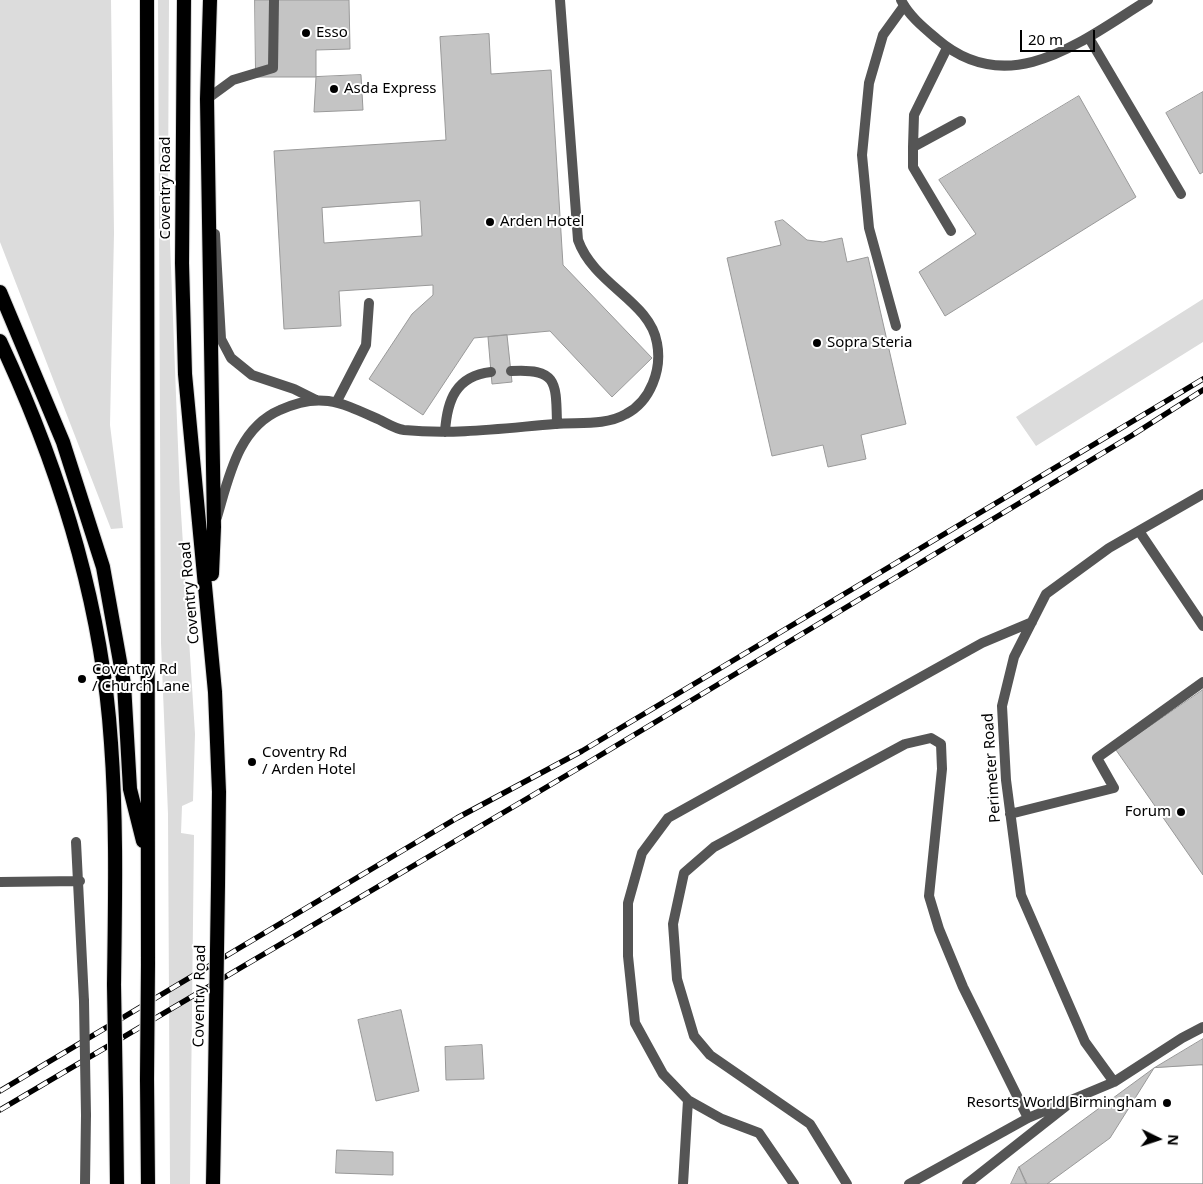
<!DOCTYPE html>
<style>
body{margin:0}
#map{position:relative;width:1203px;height:1184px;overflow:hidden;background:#fff;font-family:"Noto Sans",sans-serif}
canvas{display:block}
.north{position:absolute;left:1133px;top:1114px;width:50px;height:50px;-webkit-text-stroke:4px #fff;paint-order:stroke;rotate:94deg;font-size:14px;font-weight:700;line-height:20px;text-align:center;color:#000}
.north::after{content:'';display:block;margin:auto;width:18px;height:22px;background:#000;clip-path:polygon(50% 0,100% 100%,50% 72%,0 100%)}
.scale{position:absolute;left:1020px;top:30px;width:75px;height:22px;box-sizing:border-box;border:2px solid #000;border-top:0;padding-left:6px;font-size:15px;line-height:18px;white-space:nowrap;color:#000;-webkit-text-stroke:4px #fff;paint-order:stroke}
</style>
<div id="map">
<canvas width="1203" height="1184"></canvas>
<div class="north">N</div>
<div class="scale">20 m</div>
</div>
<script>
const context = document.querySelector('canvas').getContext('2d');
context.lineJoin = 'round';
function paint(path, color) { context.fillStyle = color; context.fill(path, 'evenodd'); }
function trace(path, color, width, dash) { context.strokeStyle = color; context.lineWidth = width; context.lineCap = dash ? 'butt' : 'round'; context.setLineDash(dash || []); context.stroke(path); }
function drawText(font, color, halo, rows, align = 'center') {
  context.font = font + ' "Noto Sans",sans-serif'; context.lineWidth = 4; context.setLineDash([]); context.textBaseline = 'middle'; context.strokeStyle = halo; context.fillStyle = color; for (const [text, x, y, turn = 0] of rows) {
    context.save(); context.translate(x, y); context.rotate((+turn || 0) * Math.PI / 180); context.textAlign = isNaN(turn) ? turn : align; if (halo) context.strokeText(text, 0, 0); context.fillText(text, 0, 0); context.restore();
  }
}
const green = new Path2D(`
 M0 0H111L114 233 110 425 123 528 111 529 0 242Z
 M158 0H169L168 192 180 497 195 734 193 801 182 806 181 833 194 835 190 1184H170L168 814 161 643Z
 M1203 299V342L1036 446 1016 417Z`);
const building = new Path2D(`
 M255 0H349L350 49 316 50V77H256Z
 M489 34 491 74 551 70 563 265 652 358 612 397 550 331 474 338 423 415 369 379 412 314 433 295V285L339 291 341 326 284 329 274 151 446 140 440 37ZM420 201 422 236 324 243 322 208Z
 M361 75 363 110 314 112 316 77Z
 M1203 92V172L1200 174 1166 113Z
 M1079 96 1136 197 945 316 919 272 976 234 939 180Z
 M783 220 807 240 823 242 842 238 847 262 868 257 906 424 861 435 866 459 828 467 823 445 772 456 727 258 781 245 775 222Z
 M507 335 512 382 492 384 488 337Z
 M1203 690V875L1116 750Z
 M401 1010 419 1091 376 1101 358 1020Z
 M1203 1039V1184H1026L1019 1167 1154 1068Z
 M482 1045 484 1079 446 1080 445 1047Z
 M1203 1065V1184H1047L1110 1138 1154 1068Z
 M337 1150 393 1152V1175L336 1173Z
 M1019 1167 1027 1184H1011Z`);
const service = new Path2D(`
 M1089 38 1181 194
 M207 99 233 80 273 68 274 0
 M913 147 914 115 947 48
 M951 231 913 167V147L961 121
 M215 234 221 339 231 358 252 375 294 389 316 400
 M896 326 869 228 862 155 869 83 883 35 904 6
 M511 371C558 368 556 383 557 424
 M337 401 366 345 369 303
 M445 432C447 400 456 376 491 372
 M217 517C229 477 238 428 280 410 321 391 342 403 380 420 388 424 396 429 404 430 455 435 505 428 555 424 579 422 605 426 626 414 651 401 662 369 657 343 650 301 594 285 578 240L560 0
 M1139 531 1203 626
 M1010 814 1114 788 1097 758 1203 682
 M76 842 84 1001
 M0 882 80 881
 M1114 1082 1085 1042 1021 895 1006 780 1002 706 1014 657 1046 594 1109 548 1203 494
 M85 1184 86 1115
 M683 1184 688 1100
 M794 1184 759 1133 722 1119 688 1100 663 1074 635 1023 628 956V903L642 853 668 818 982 643 1032 622
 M847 1184 810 1124 710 1055 694 1036 677 979 673 924 684 873 714 847 905 744 931 738 941 744 942 769 929 896 939 929 963 987 1028 1118
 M909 1184 1028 1118 1114 1082 1182 1038 1203 1027
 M967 1184 1066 1106`);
const minor = new Path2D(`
 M901 0C909 16 924 28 937 39 1010 102 1084 39 1148 0`);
const trunk = new Path2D(`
 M147 0 148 964
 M184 0 182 263 185 374 215 692 219 792 218 885
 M210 0 207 99 214 527 212 574
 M0 292 63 442 103 567 124 684 130 789 143 841
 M0 341C59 467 102 604 111 743 117 824 115 904 114 985
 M147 1079 148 1184
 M116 1099 117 1184
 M213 1184 215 1079`);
const rail = new Path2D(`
 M0 1091 457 818 582 751 1203 379
 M0 1110 589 762 1131 436 1203 390`);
const serviceBridge = new Path2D(`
 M84 1001 86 1115`);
const trunkBridge = new Path2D(`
 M114 985 116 1099
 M147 1079 148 964
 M215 1079 218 885`);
const markers = [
 [306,33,5,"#000"],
 [334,89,5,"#000"],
 [490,222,5,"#000"],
 [817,343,5,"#000"],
 [82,679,5,"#000"],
 [252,762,5,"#000"],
 [1181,812,5,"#000"],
 [1167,1103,5,"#000"]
];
const poiNames = [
 ["Esso",316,33],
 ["Asda Express",344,89],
 ["Arden Hotel",500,222],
 ["Sopra Steria",827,343],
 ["Coventry Rd",92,670],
 ["/ Church Lane",92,687],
 ["Coventry Rd",262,753],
 ["/ Arden Hotel",262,770],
 ["Forum",1171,812,"right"],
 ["Resorts World Birmingham",1157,1103,"right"]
];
const streetNames = [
 ["Coventry Road",166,188,-90],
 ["Coventry Road",190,593,-95],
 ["Perimeter Road",992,768,-94],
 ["Coventry Road",200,996,-89]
];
paint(green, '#dcdcdc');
paint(building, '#c4c4c4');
trace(building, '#999', 1);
trace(trunk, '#dbdbdb', 16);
trace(service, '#555', 10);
trace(minor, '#555', 10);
trace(trunk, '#000', 14);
trace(rail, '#000', 5.5);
trace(rail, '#fff', 4, [11]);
trace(trunkBridge, '#dbdbdb', 16, []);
trace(serviceBridge, '#555', 10);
trace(trunkBridge, '#000', 14);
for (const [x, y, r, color] of markers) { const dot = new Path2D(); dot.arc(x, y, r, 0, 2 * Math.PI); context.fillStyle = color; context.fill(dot); trace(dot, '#fff', 2); }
drawText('15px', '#000', '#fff', poiNames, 'left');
drawText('15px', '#000', '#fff', streetNames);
</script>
